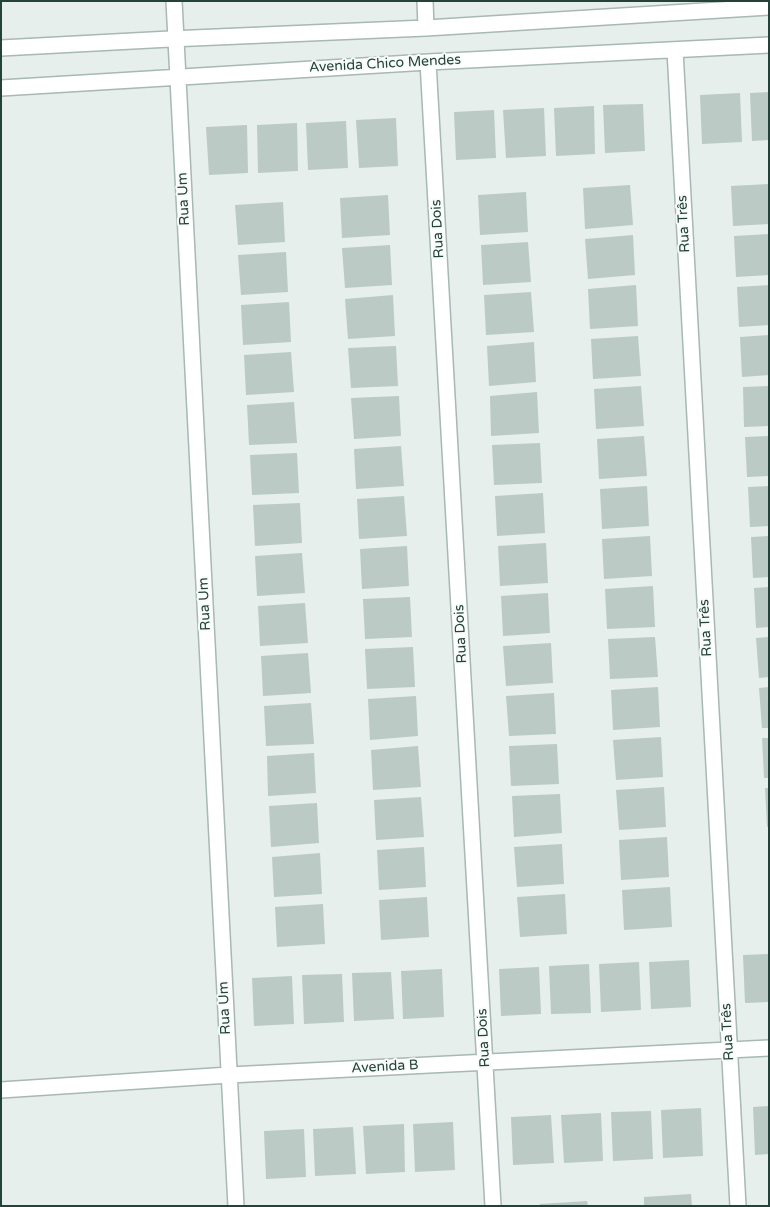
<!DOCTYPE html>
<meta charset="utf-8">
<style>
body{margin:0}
#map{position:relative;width:770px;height:1207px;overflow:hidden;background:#e6efeb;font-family:"Varela Round",sans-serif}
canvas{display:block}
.frame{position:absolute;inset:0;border:2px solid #24423a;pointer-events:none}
</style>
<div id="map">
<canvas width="770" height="1207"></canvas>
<div class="frame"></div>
</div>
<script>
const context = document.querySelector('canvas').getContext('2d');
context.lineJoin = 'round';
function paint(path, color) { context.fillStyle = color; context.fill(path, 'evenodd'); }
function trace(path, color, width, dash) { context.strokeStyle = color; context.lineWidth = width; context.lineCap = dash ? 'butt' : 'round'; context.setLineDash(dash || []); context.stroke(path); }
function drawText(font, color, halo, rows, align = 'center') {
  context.font = font + ' "Varela Round",sans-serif'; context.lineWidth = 4; context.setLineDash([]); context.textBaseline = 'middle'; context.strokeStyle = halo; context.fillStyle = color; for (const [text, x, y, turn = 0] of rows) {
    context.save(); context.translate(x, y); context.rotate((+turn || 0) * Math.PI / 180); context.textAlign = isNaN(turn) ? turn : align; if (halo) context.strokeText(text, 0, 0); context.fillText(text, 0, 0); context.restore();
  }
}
const building = new Path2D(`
 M769 92V140L752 141 750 93Z
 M740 93 742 142 702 144 700 95Z
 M643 104 645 151 605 153 603 105Z
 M594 106 595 154 556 156 554 108Z
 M544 108 546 156 506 158 503 110Z
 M494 110 496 158 456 160 454 112Z
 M396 118 398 166 359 168 356 120Z
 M346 121 348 168 308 170 306 123Z
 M297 123 298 171 258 173 257 125Z
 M247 125 248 173 209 175 206 127Z
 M769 184V224L733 226 731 186Z
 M630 185 633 225 585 229 583 188Z
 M526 192 528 232 480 235 478 195Z
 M388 195 390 235 342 238 340 198Z
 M283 202 285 242 238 245 235 205Z
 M769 234V275L736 277 734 236Z
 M633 235 635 275 588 279 585 239Z
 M528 242 531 282 483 285 481 245Z
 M390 245 392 285 345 288 342 248Z
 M286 252 288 292 241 295 238 255Z
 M636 285 638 326 590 329 588 289Z
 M769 285V325L739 327 737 287Z
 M531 292 534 332 486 335 484 295Z
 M393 295 395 336 348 339 345 299Z
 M289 302 291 342 243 345 241 305Z
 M769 335V375L742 377 740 337Z
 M638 336 641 376 593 379 591 339Z
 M534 342 536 382 489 386 487 346Z
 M396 346 398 386 351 388 348 348Z
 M291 352 294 392 246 395 244 355Z
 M641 386 644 426 596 429 594 389Z
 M769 386V426L744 427 743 387Z
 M537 392 539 433 491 436 490 396Z
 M399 396 401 436 354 439 351 398Z
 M294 402 297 443 249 445 247 405Z
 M644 436 647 476 599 479 597 439Z
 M769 436V476L747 477 745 437Z
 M540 443 542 483 494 485 492 445Z
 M401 446 404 486 356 489 354 449Z
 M297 453 299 493 252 495 250 455Z
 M647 486 649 526 602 529 600 489Z
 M769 486V526L750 527 748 487Z
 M543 493 545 533 497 536 495 496Z
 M404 496 407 536 359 539 357 499Z
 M300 503 302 543 255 546 253 505Z
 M650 536 652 576 604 579 602 539Z
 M769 536V577L753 578 751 537Z
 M546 543 548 583 500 586 498 546Z
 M407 546 409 586 362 589 360 549Z
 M302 553 305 593 257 596 255 556Z
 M653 586 655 627 607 629 605 589Z
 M769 587V627L756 628 754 588Z
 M548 593 550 633 503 636 501 596Z
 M410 597 412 637 365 639 363 599Z
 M305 603 308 643 260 646 258 606Z
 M655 637 658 677 610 679 608 639Z
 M769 637V677L759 678 756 638Z
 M551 643 553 683 506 686 503 646Z
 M413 647 415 687 367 689 365 649Z
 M308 653 311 693 263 696 261 656Z
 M658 687 660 727 613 730 611 690Z
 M769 687V728H762L759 688Z
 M554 693 556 734 509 736 506 696Z
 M416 696 418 736 370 740 368 699Z
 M311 703 314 744 266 746 264 706Z
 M661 737 663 777 616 780 613 740Z
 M762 738H769V778H764Z
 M557 744 559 784 511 786 509 746Z
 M418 746 421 787 373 790 371 750Z
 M314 753 316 793 268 796 267 756Z
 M664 787 666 827 619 830 616 790Z
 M765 788H769V827H767Z
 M560 794 562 833 514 837 512 796Z
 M421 797 424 837 376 840 374 800Z
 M317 803 319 843 271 847 269 806Z
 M667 837 669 877 621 880 619 840Z
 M562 844 564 884 517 887 514 847Z
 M424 847 426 887 379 890 377 850Z
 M320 853 322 894 274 897 272 857Z
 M670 887 672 927 624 930 622 890Z
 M565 894 567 934 520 937 517 897Z
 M427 897 429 937 381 940 379 900Z
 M323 904 325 944 277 947 275 907Z
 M769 954V1002L745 1003 743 955Z
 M689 960 691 1007 651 1009 649 962Z
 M639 962 641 1010 601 1012 599 964Z
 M589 964 591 1013 551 1014 549 966Z
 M539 967 541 1014 501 1016 499 969Z
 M442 969 444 1017 403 1019 401 971Z
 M391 972 394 1019 354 1021 352 973Z
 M342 974 344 1022 304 1024 302 975Z
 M292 976 294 1024 254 1026 252 978Z
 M769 1106V1154L755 1155 753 1107Z
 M701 1108 703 1156 663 1158 661 1110Z
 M651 1111 653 1159 613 1161 611 1112Z
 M601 1113 603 1161 564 1163 561 1115Z
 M551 1115 554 1163 513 1165 511 1117Z
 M453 1122 455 1170 415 1172 413 1124Z
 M404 1124 405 1172 366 1174 363 1126Z
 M353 1127 356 1174 315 1176 313 1129Z
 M304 1129 306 1177 266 1179 264 1131Z
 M691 1194 692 1206H644V1197Z
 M587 1201 588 1206H540V1204Z`);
const minor = new Path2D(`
 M174 1 236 1206
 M425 1 426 28
 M1 48 170 39 426 28 769 7
 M675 50 738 1206
 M428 62 493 1206
 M1 88 428 62 769 45
 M1 1090 229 1075 769 1048`);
const streetNames = [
 ["Avenida Chico Mendes",385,64,-3],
 ["Rua Um",184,199,-93],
 ["Rua Três",684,224,-93],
 ["Rua Dois",438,229,-93],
 ["Rua Um",205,604,-93],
 ["Rua Três",706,628,-93],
 ["Rua Dois",461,634,-93],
 ["Rua Um",225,1008,-93],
 ["Rua Três",728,1032,-93],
 ["Rua Dois",484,1038,-93],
 ["Avenida B",385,1067,-3]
];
paint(building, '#bbcac4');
trace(minor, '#a8b8b2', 18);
trace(minor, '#fff', 15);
drawText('14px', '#24423a', '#f7fbf9', streetNames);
</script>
